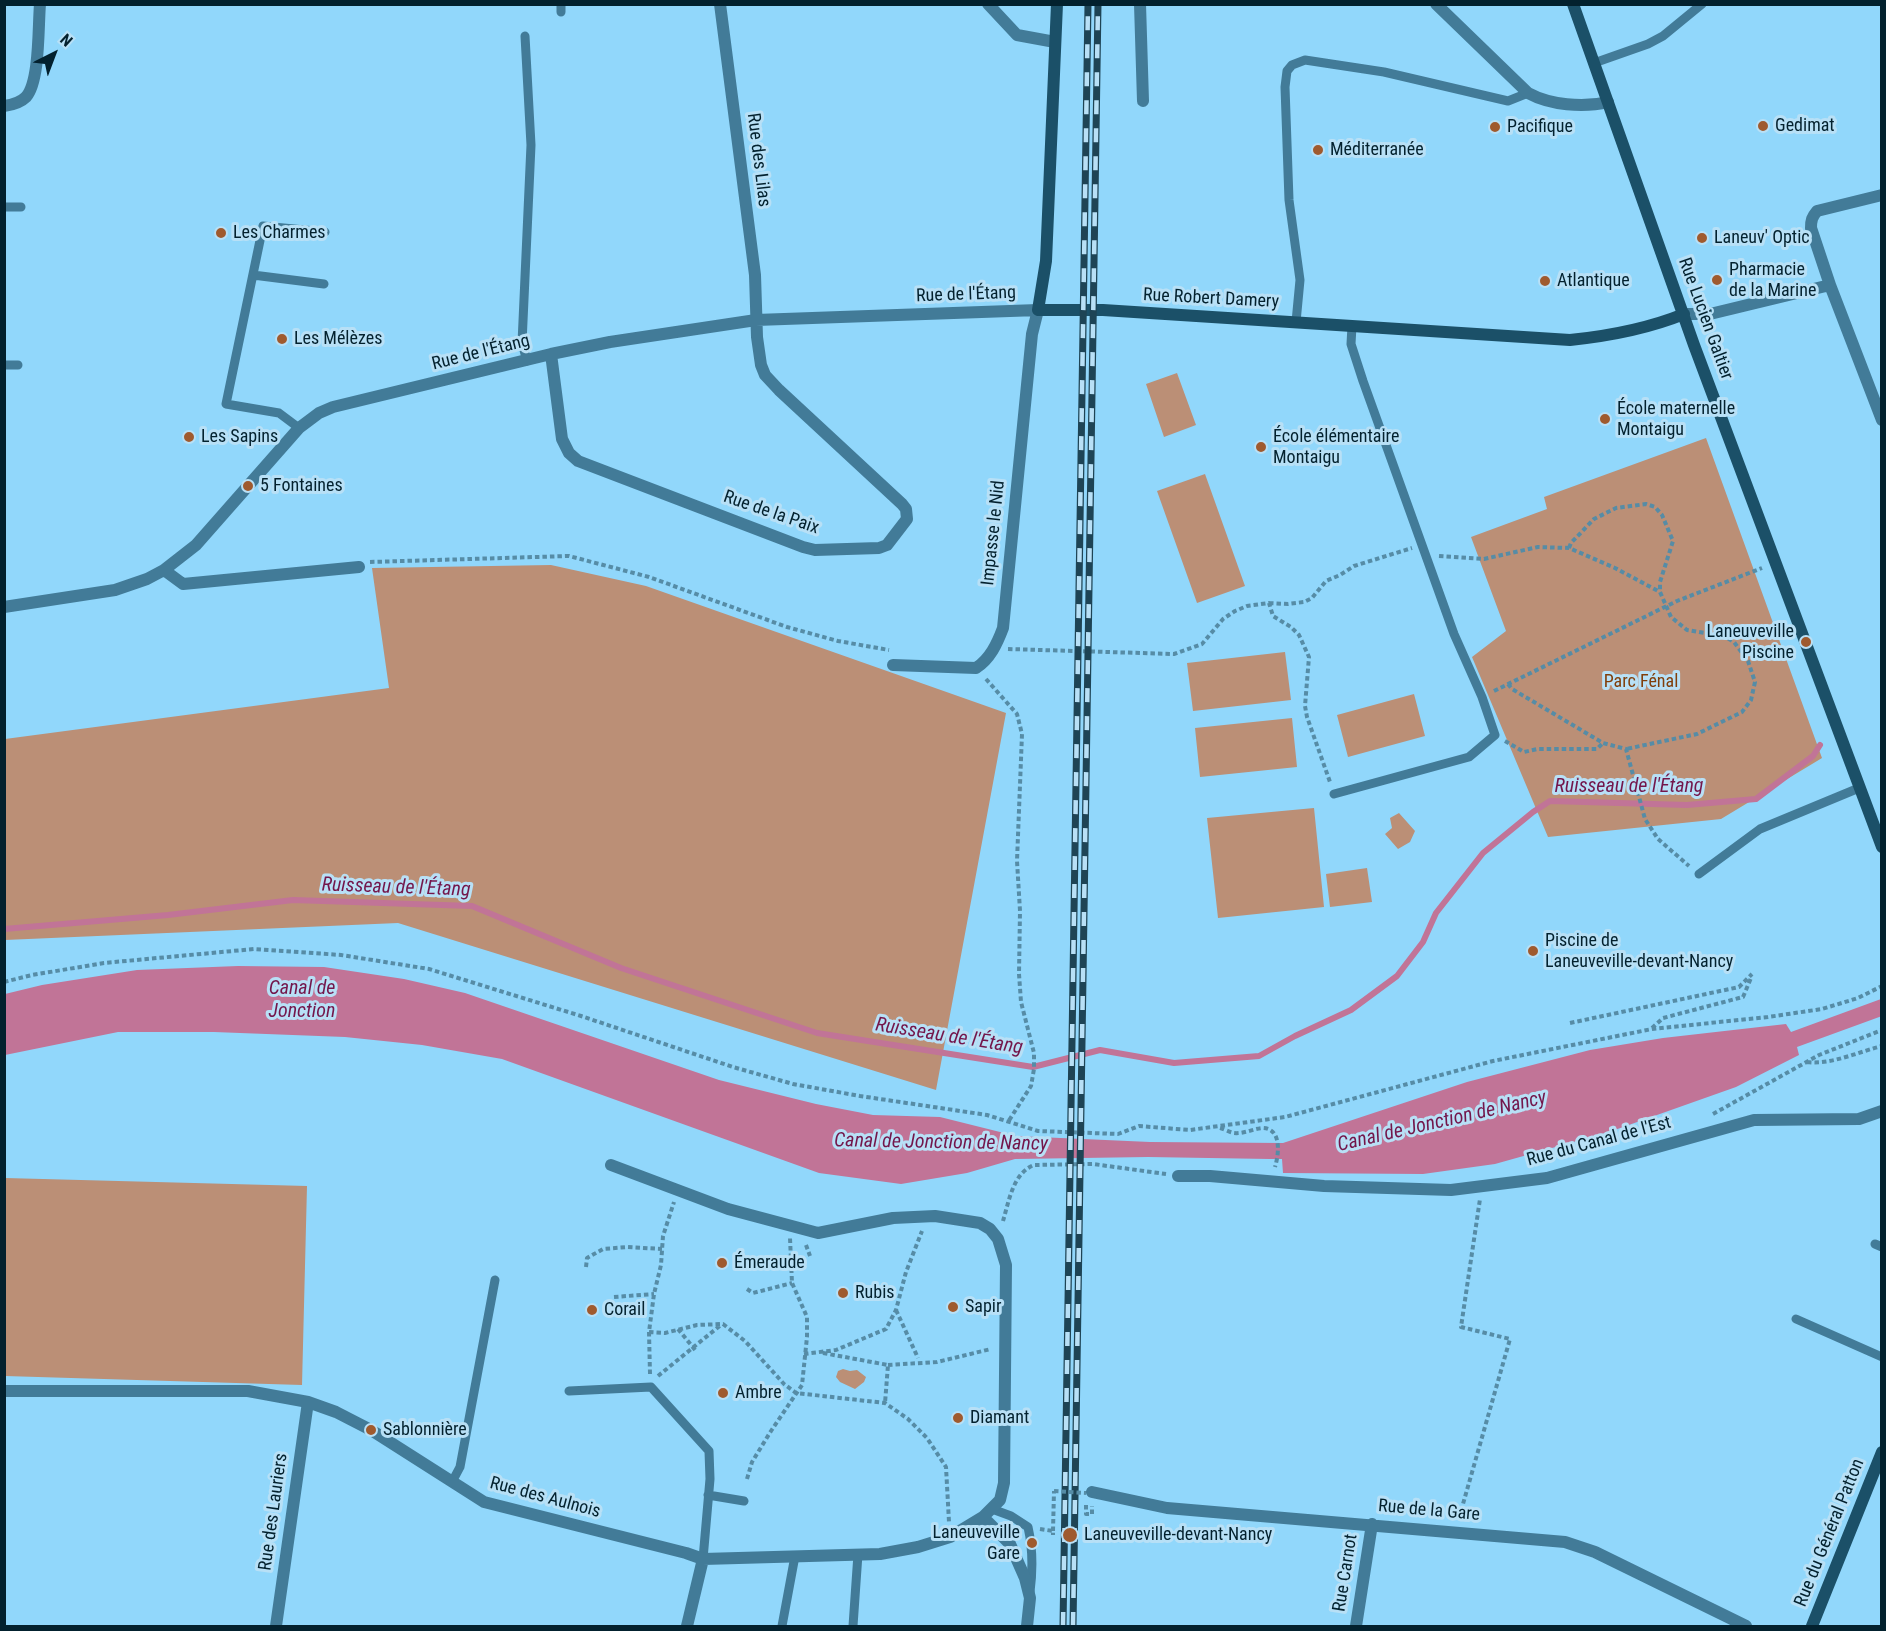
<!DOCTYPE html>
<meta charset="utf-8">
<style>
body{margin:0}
#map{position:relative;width:1886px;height:1631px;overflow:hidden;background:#91d7fb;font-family:"Roboto Condensed",sans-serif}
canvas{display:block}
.frame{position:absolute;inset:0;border:6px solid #03212e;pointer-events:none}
.north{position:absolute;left:24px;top:24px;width:60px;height:60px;-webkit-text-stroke:4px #b8e0f6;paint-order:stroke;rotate:42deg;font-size:16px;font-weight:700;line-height:24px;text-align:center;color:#03212e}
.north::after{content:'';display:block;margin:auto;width:21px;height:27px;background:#03212e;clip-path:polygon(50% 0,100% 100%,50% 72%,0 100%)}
</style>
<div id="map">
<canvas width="1886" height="1631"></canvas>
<div class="frame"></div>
<div class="north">N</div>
</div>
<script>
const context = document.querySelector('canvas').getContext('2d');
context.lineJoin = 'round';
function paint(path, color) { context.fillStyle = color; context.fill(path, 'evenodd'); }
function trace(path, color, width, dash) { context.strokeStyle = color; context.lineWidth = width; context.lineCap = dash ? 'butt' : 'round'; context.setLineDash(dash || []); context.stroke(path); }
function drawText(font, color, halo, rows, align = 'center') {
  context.font = font + ' "Roboto Condensed",sans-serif'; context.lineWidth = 6; context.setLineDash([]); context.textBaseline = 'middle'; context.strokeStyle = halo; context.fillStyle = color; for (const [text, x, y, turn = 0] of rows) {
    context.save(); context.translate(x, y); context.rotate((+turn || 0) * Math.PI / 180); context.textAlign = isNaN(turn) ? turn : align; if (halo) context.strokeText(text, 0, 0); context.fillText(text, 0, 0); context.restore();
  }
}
const green = new Path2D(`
 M1177 373 1196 425 1164 437 1146 384Z
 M1706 438 1822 758 1721 819 1548 837 1472 657 1506 631 1471 537 1547 509 1544 497Z
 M1205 474 1245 586 1197 603 1157 491Z
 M551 565 646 586 1006 713 936 1090 398 923 5 940V739L389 688 372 568Z
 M1285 652 1291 700 1193 711 1187 663Z
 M1414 694 1425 736 1348 757 1337 715Z
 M1292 718 1297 767 1200 777 1195 728Z
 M1314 808 1324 907 1218 918 1207 818Z
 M1399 813 1415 831 1410 842 1398 849 1385 834 1392 828 1390 818Z
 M1367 868 1372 902 1330 907 1326 874Z
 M5 1178 307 1186 302 1385 5 1376Z
 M843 1369 850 1371 857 1370 866 1377 864 1382 855 1389 840 1382 836 1377 838 1371Z`);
const water = new Path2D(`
 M238 966 324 967 404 979 465 993 719 1080 816 1104 873 1115 940 1117 1016 1136 1150 1142 1283 1143 1467 1082 1590 1050 1663 1038 1786 1024 1791 1032 1881 999 1882 1016 1797 1047 1799 1055 1736 1087 1609 1132 1495 1164 1423 1174 1283 1173 1282 1159H1270L1148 1157 1015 1159 967 1173 901 1184 819 1173 502 1059 422 1045 345 1037 214 1032H118L5 1055V994L42 985 137 970Z`);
const stream = new Path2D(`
 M4 929 168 915 293 900 472 906 621 968 817 1033 1033 1067 1100 1050 1174 1063 1259 1056 1295 1036 1351 1010 1397 976 1423 942 1436 913 1483 853 1533 812 1550 801 1687 805 1756 799 1813 756 1820 745`);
const path = new Path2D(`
 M1569 548 1571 543 1594 519 1616 508 1646 504 1655 507 1662 515 1673 541 1660 582V592L1671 617 1687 630 1724 636 1734 642 1748 661 1755 682 1751 700 1742 712 1697 734 1626 749
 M1439 556 1484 559 1538 547 1569 548 1615 568 1660 592
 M370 562 569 556 649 577 787 627 838 641 889 650
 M1269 603 1288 604 1304 602 1312 598 1326 581 1340 575 1354 566 1412 548
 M1008 649 1174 654 1202 644 1223 619 1235 611 1247 606 1269 603 1273 616 1291 627 1299 635 1309 657 1305 706 1307 717 1330 782
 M986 679 1017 714 1022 734 1017 861 1020 911 1019 974 1021 1002 1034 1053V1069L1031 1086 1008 1122
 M1508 684 1512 689 1603 743 1626 749 1645 819 1658 839 1689 866
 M1494 691 1677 601 1762 568
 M1505 741 1524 752 1537 749H1597L1603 743
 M4 982 32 975 104 963 254 949 341 955 429 969 581 1016 733 1067 793 1084 860 1096 987 1115 1038 1131 1118 1134 1139 1126 1190 1130 1285 1117 1493 1061 1652 1029 1768 1017 1822 1009 1858 998 1882 986
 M1570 1023 1739 987 1752 974
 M1652 1028 1663 1018 1743 997 1751 978
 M1807 1062C1831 1065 1858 1052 1882 1046
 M1713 1114 1819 1055 1882 1030
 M1220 1128C1224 1129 1229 1132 1234 1133 1243 1134 1253 1129 1262 1128 1282 1128 1279 1154 1275 1167
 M1003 1221C1009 1201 1013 1173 1034 1165L1093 1164 1166 1174
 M806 1245 810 1256
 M586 1267 587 1258 603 1249 628 1247 662 1249
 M747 1289 753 1293 792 1283
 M614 1297 654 1294
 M896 1310 918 1358
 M678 1329 696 1351
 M649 1332 665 1333 697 1325 723 1324 745 1341 784 1384 796 1393 885 1403 908 1419 927 1438 946 1467 949 1522
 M823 1353 888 1365 885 1403
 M804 1354 836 1350 886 1329 896 1310 906 1272 922 1231
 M888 1365 937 1362 991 1349
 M650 1374 649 1332 654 1294 661 1265 663 1236 674 1202
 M658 1376 722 1324
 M747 1479 752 1462 771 1431 802 1385 807 1337V1317L792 1283 790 1238
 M1086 1505V1514H1092V1506
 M1459 1518 1510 1339 1461 1327 1480 1199
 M1040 1529 1053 1531V1535
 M1053 1531 1054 1491`);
const lane = new Path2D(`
 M561 4V12
 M525 36 531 145 522 343 527 361
 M1594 63 1648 44 1663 36 1702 4
 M4 207H21
 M253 275 324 284
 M1296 322 1300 280 1289 200 1285 87 1287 71 1292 65 1305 60 1384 72 1508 101 1528 93
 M4 365H18
 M299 428 279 413 226 404 263 226 325 232
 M1334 794 1469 757 1495 735 1482 697 1454 634 1363 381 1351 344 1352 326
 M1699 874 1760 829 1859 788
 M1875 1244 1882 1247
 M1796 1319 1882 1357
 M569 1391 651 1387 709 1451 710 1479 703 1559
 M452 1482 460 1467 495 1280
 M708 1495 744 1501
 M992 1509 1011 1516 1028 1527C1033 1549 1033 1569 1030 1592
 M782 1626 795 1556
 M853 1626 858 1554`);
const street = new Path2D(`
 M988 4 1017 35 1055 42
 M1140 4 1143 101
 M1436 4 1528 93C1550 105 1583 108 1608 102
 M4 106C12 105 20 103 26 97 40 81 38 27 40 4
 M1830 285 1882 420
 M1684 314H1710L1830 285 1811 228C1811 220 1812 217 1817 211L1882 195
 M551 354 562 439 569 453 578 461 803 547 815 550 879 548 887 545 907 519 906 509 902 504 779 390 765 375 761 365 757 337 755 275 720 4
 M164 570 183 584 359 567
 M4 607 115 590 147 579 164 570 196 545 299 428 319 413 333 407 551 354 610 342 756 320 1038 310 1032 334 1003 628C997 644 990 659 976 668L893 665
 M1178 1176H1210L1324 1186 1451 1190 1547 1178 1754 1120 1859 1119 1882 1111
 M4 1391H248L308 1402 336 1412 371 1430 484 1502 686 1553 703 1559 880 1554 918 1547 950 1537 983 1517 1000 1500 1004 1483 1006 1265 998 1239 990 1229 980 1223 935 1216 893 1218 818 1233 728 1209 611 1165
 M1092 1492 1167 1508 1565 1542 1595 1552 1746 1626
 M983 1517 1010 1544 1025 1578 1030 1598 1027 1626
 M276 1626 308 1402
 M687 1626 703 1559
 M1356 1626 1372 1524`);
const secondary = new Path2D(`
 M1057 4 1046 261 1038 310H1103L1570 340C1609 336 1647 329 1684 314
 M1573 4 1694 345 1882 847
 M1812 1626 1882 1452`);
const rail = new Path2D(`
 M1063 1626 1088 4
 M1073 1626 1098 4`);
const pathBridge = new Path2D(`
 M1054 1491 1086 1493`);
const markers = [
 [1763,126,6,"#9f5a2e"],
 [1495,127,6,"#9f5a2e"],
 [1318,150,6,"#9f5a2e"],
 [221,233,6,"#9f5a2e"],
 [1702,238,6,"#9f5a2e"],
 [1717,280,6,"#9f5a2e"],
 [1545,281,6,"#9f5a2e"],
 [282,339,6,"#9f5a2e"],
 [1605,419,6,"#9f5a2e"],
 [189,437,6,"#9f5a2e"],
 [1261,447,6,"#9f5a2e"],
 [248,486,6,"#9f5a2e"],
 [1806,642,6,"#9f5a2e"],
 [1533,951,6,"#9f5a2e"],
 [722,1263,6,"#9f5a2e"],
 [843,1293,6,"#9f5a2e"],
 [953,1307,6,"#9f5a2e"],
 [592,1310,6,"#9f5a2e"],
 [723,1393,6,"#9f5a2e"],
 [958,1418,6,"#9f5a2e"],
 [371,1430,6,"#9f5a2e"],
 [1070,1535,8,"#9f5a2e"],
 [1032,1543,6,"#9f5a2e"]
];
const poiNames = [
 ["Gedimat",1775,126],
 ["Pacifique",1507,127],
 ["Méditerranée",1330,150],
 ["Les Charmes",233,233],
 ["Laneuv' Optic",1714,238],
 ["Pharmacie",1729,270],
 ["de la Marine",1729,291],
 ["Atlantique",1557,281],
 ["Les Mélèzes",294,339],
 ["École maternelle",1617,409],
 ["Montaigu",1617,430],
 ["Les Sapins",201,437],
 ["École élémentaire",1273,437],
 ["Montaigu",1273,458],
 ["5 Fontaines",260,486],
 ["Laneuveville",1794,632,"right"],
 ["Piscine",1794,653,"right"],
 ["Piscine de",1545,941],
 ["Laneuveville-devant-Nancy",1545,962],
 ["Émeraude",734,1263],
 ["Rubis",855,1293],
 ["Sapir",965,1307],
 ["Corail",604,1310],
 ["Ambre",735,1393],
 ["Diamant",970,1418],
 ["Sablonnière",383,1430],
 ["Laneuveville",1020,1533,"right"],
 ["Gare",1020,1554,"right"],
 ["Laneuveville-devant-Nancy",1084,1535]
];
const streetNames = [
 ["Rue des Lilas",758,160,83],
 ["Rue de l'Étang",966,295,-2],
 ["Rue Robert Damery",1211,299,3],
 ["Rue Lucien Galtier",1705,319,70],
 ["Rue de l'Étang",481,353,-14],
 ["Rue de la Paix",771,513,19],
 ["Impasse le Nid",994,533,-84],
 ["Rue du Canal de l'Est",1599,1142,-15],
 ["Rue des Aulnois",545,1498,15],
 ["Rue de la Gare",1429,1511,5],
 ["Rue des Lauriers",274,1512,-82],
 ["Rue du Général Patton",1830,1533,-68],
 ["Rue Carnot",1346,1573,-81]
];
const parkNames = [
 ["Parc Fénal",1641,682]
];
const waterNames = [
 ["Ruisseau de l'Étang",1629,787],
 ["Ruisseau de l'Étang",396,888,2],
 ["Canal de",302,989],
 ["Jonction",302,1012],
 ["Ruisseau de l'Étang",949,1037,9],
 ["Canal de Jonction de Nancy",1442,1122,-13],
 ["Canal de Jonction de Nancy",941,1143,1]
];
paint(green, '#bb8f76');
paint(water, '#c17497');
trace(stream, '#c17497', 6);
trace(path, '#568ca6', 4, [4.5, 3]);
trace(lane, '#427b98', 9);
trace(street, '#427b98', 12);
trace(secondary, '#1b5068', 12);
trace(rail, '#1e4455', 7);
trace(rail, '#b8e0f6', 4.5, [14]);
trace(pathBridge, '#568ca6', 4, [4.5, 3]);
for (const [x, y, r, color] of markers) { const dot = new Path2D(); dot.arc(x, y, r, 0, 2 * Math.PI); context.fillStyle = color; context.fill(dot); trace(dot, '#b8e0f6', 2); }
drawText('18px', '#03212e', '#b8e0f6', poiNames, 'left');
drawText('18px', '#03212e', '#b8e0f6', streetNames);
drawText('18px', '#813e0a', '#b8e0f6', parkNames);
drawText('italic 20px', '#73164b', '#b8e0f6', waterNames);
</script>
